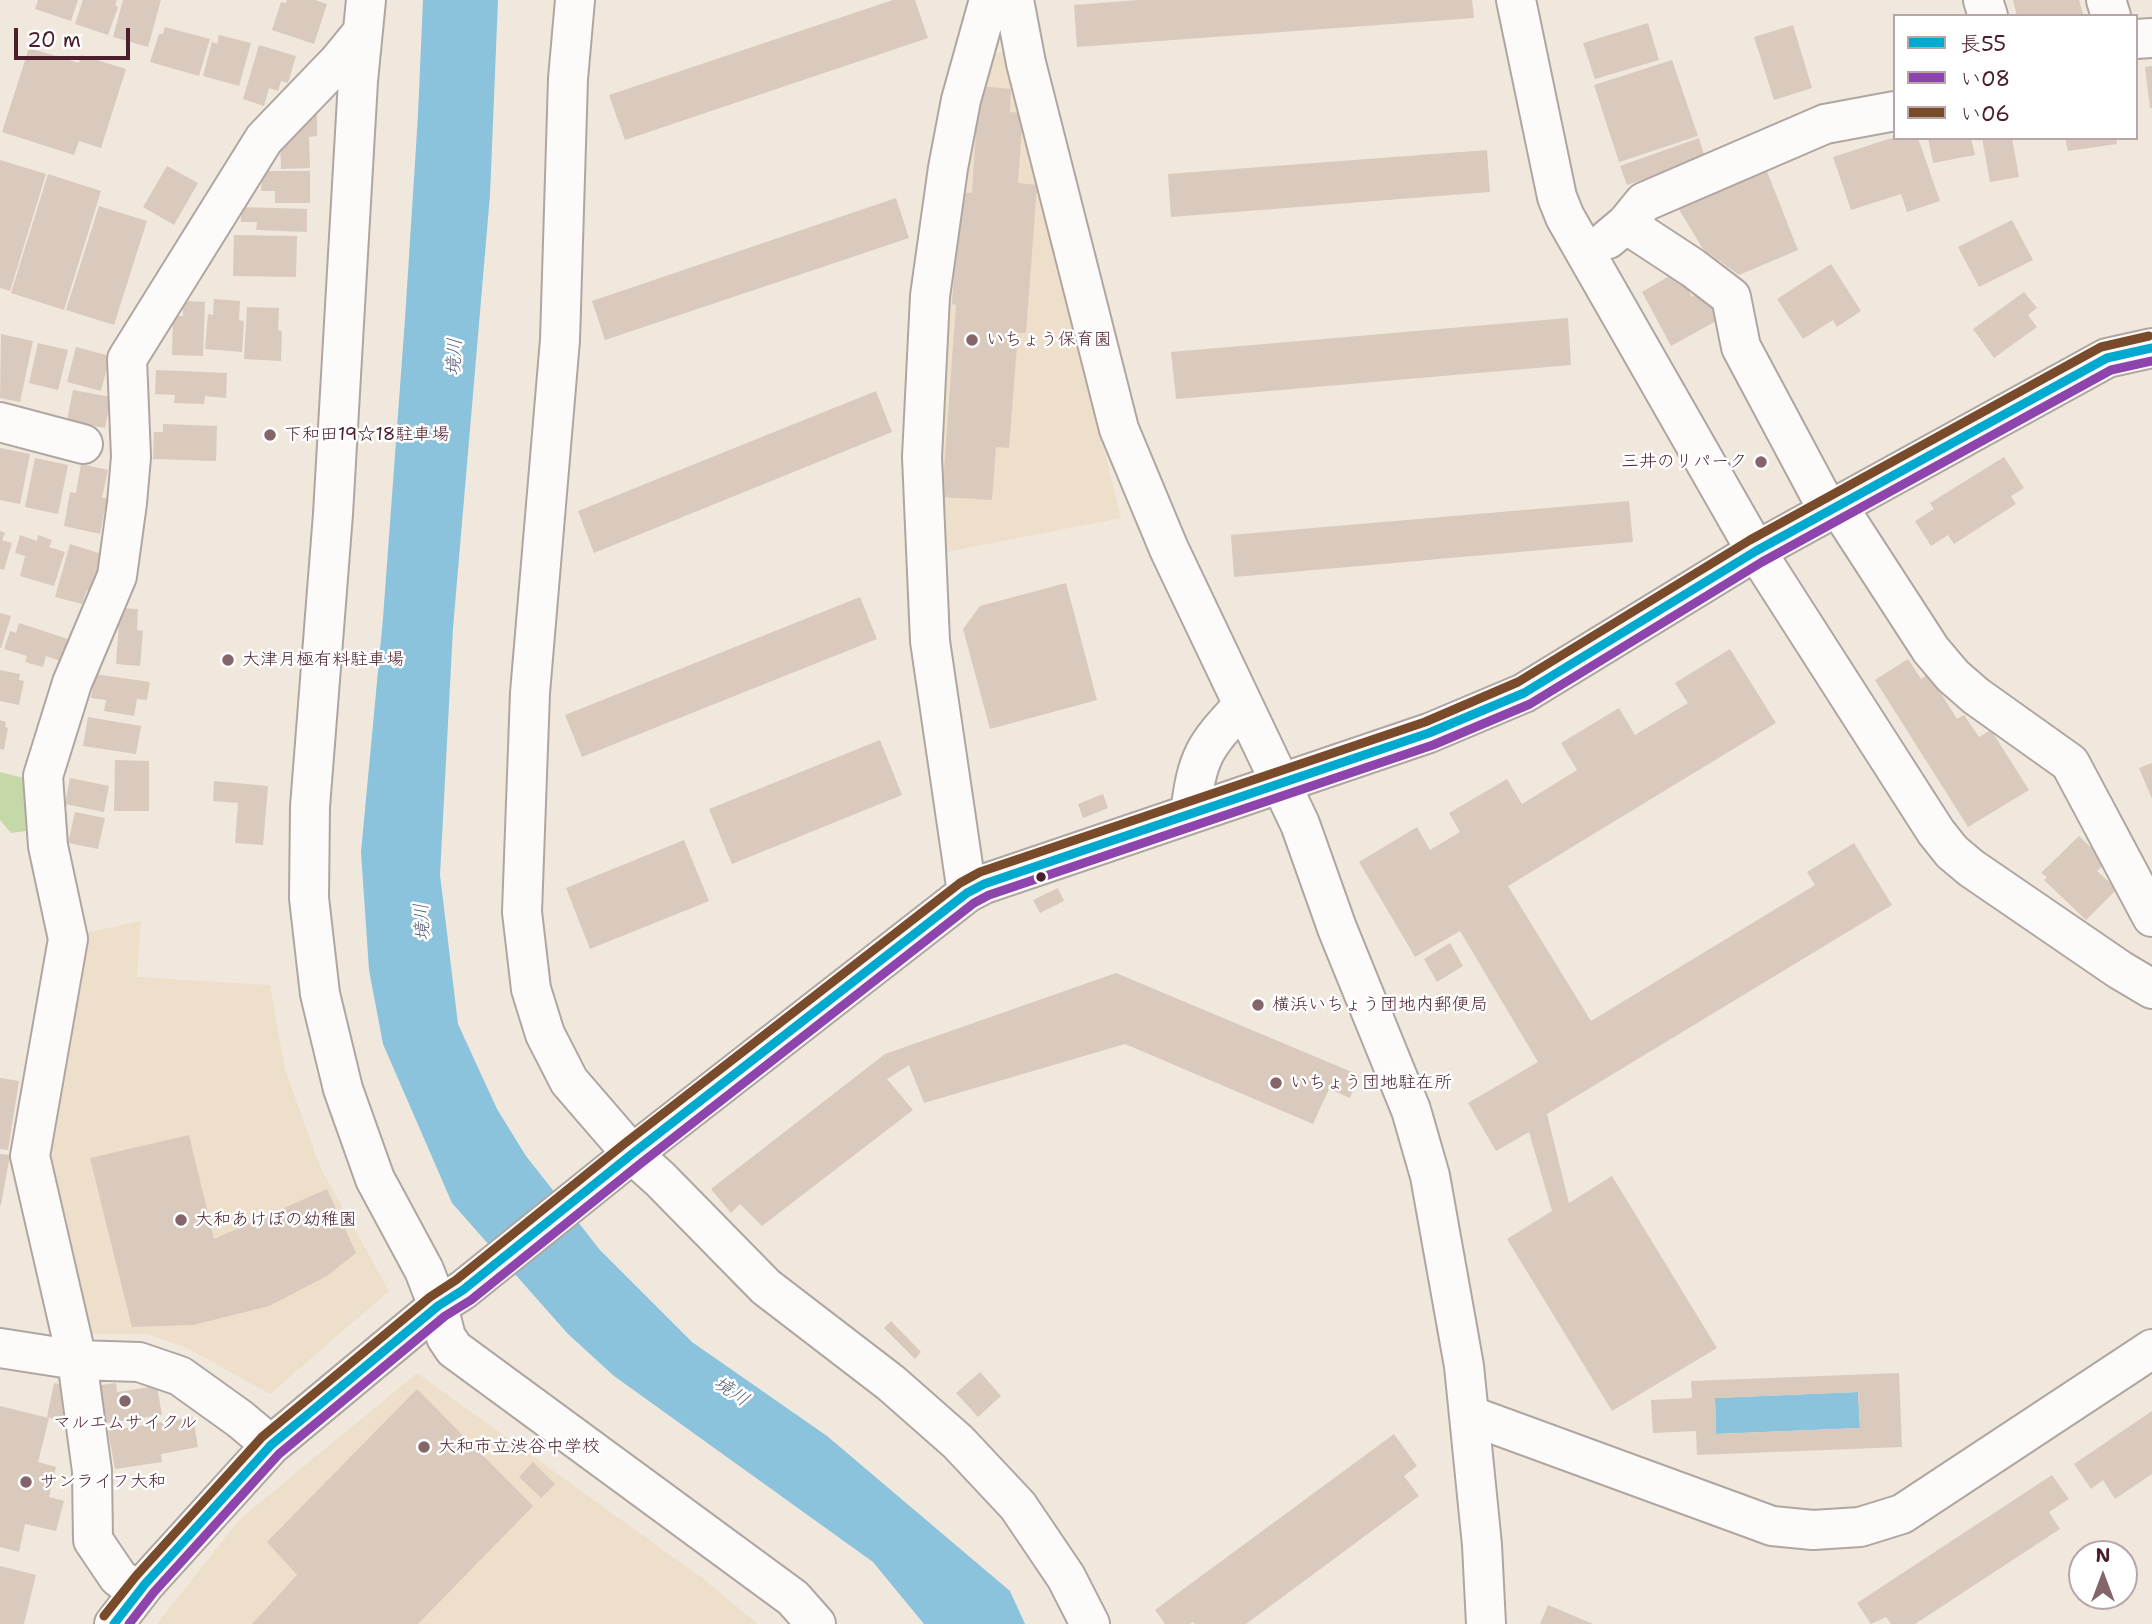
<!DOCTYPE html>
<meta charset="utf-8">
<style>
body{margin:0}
#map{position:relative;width:2152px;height:1624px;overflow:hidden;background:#f0e7dd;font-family:"Shantell Sans","Klee One",sans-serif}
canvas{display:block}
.legend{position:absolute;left:1893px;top:14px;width:245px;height:126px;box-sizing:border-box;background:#fff;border:2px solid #b7a5aa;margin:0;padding:9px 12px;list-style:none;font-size:21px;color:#4a1f2b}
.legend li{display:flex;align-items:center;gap:14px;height:35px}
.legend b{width:35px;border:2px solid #b7a5aa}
.north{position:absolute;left:2068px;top:1540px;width:70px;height:70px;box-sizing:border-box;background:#fff;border:2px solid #b7a5aa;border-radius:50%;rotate:0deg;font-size:19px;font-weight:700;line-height:28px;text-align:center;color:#4a1f2b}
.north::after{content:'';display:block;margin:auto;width:24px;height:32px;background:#846569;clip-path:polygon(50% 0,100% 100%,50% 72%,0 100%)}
.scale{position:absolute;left:14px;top:28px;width:116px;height:32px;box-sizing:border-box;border:4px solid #4a1f2b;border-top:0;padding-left:9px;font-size:21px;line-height:24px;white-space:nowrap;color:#4a1f2b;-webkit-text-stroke:5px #fff;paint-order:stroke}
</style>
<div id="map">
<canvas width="2152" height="1624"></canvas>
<ul class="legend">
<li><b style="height:9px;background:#00a9ce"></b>長55</li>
<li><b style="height:9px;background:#8e44ad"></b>い08</li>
<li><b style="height:9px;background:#7a4b2a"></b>い06</li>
</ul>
<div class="north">N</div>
<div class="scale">20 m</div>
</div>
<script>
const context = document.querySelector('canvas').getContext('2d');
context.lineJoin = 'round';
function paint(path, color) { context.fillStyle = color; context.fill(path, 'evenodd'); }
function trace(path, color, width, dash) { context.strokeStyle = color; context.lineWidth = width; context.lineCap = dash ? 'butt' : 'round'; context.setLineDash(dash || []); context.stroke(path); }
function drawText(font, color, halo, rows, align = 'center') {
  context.font = font + ' "Shantell Sans","Klee One",sans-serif'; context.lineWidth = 5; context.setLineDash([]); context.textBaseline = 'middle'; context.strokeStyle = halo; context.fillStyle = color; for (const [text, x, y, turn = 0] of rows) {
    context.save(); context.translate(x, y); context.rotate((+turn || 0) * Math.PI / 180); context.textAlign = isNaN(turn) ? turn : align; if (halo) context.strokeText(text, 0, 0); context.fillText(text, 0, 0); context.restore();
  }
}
const built = new Path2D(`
 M1007 51 1121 518 936 554 932 502 961 156 984 56Z
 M141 921 137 977 270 985 285 1070 321 1169 389 1291 270 1394 187 1348 147 1334H85L43 1156 85 933Z
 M417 1373 702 1578 758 1624H157L239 1520Z`);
const green = new Path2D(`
 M0 772 31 780 33 830 11 833 0 820Z`);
const water = new Path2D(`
 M423 0H498L490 195 453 628 440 875 458 1024 497 1109 526 1156 600 1250 692 1342 827 1436 1010 1591 1025 1624H924L873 1562 614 1376 568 1334 452 1203 383 1044 369 970 361 852 383 618 405 319 418 115Z
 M1858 1392 1860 1428 1716 1434 1715 1398Z`);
const building = new Path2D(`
 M38 0H78L71 21 35 9Z
 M83 0H117L115 5 118 7 108 35 75 24Z
 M123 0H161L148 47 113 37Z
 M287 0H315L327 4 314 44 272 30 281 2 286 3Z
 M893 0H915L928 38 625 140 609 95Z
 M1139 0H1472L1474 18 1077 47 1074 5Z
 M2013 0H2079L2083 14 2077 16H2017Z
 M1648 23 1659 60 1595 79 1583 43Z
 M1793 25 1812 88 1774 100 1754 37Z
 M165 27 210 39 199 76 150 62 159 34H163Z
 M219 35 251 43 239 86 203 76 212 42 217 44Z
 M259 45 296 56 288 83 281 81 278 91 269 88 264 106 243 99Z
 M29 48 79 63 81 55 126 69 101 148 79 141 74 155 2 132Z
 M1672 60 1698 136 1619 162 1594 85Z
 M2152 66V108H2150L2145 67Z
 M979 86 1011 89 1010 112 1023 113 1018 183 1037 185 1026 333H1018L1009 448 996 447 992 500 942 497 956 305 952 304 960 192 972 193Z
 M302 115H317V136L309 137 310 168 281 169 280 139 288 129H302Z
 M1895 137 1918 138 1940 201 1907 212 1901 194 1851 210 1833 157Z
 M1699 138 1705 158 1627 185 1620 166Z
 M1928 138H1971L1975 155 1933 163Z
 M1982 138H2012L2019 177 1990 182Z
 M2065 138H2116L2117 144 2068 151Z
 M1487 150 1490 192 1171 217 1168 174Z
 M0 160 46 174 10 291 0 288Z
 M167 166 198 183 174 225 143 207Z
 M1766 169 1798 250 1739 275 1703 249 1678 208Z
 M262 171H310V203H275V191H261Z
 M48 174 101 191 64 310 11 293Z
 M896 198 909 238 605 340 592 301Z
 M99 206 147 221 114 325 66 310Z
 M241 207 307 209V232L256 230 257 222H241Z
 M2012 220 2033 260 1979 287 1958 247Z
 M234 235 297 236 296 277 233 276Z
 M1831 264 1861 311 1837 327 1833 320 1803 339 1777 299Z
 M1678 271 1692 297 1702 291 1718 320 1671 346 1642 292Z
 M2024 292 2037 308 2028 315 2037 327 1994 358 1973 329Z
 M214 299 240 301 239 320 244 321 242 352 205 349 208 314 213 315Z
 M183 301 205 302 203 356 172 355 173 316H183Z
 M247 307 279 308 278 330 282 331 281 361 244 359Z
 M1568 318 1571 365 1176 399 1171 352Z
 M1 334 33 341 20 402 0 398Z
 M38 343 68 350 58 390 29 383Z
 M76 347 110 356 101 391 67 382Z
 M156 370 227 373 226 398 205 396 204 404 174 403 175 395 155 394Z
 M73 390 111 397 105 428 67 421Z
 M876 391 892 432 594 553 578 511Z
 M163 424 217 426 216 461 153 459 154 432H163Z
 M0 448 30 454 20 504 0 500Z
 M2004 457 2024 488 2011 496 2016 504 1954 544 1948 535 1931 546 1915 521 1934 509 1930 503Z
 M35 458 68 465 58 514 25 507Z
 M81 464 108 470 102 498H107L100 534 64 526 70 492 76 493Z
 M1629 501 1633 542 1234 577 1231 535Z
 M0 531 5 533 2 540 12 543 4 570 0 569Z
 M20 535 37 541 38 535 52 540 49 547 65 552 54 586 20 576 25 556 15 553Z
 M70 544 102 554 91 591 87 590 82 604 55 597Z
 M1066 583 1097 700 990 729 963 629 980 606Z
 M860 597 877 639 582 757 565 715Z
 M120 608 138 609 137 630 143 631 140 666 116 664Z
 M0 613 11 616 1 648H0Z
 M19 623 68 639 60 661 46 656 43 667 25 662 27 656 4 649 10 631 16 633Z
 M1730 649 1776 723 1508 886 1591 1021 1815 885 1807 872 1854 843 1892 905 1547 1114 1569 1203 1612 1176 1717 1348 1612 1411 1507 1239 1552 1211 1529 1132 1496 1151 1468 1103 1538 1062 1460 931 1415 957 1359 862 1417 827 1430 850 1460 832 1449 813 1507 779 1522 804 1577 770 1561 743 1619 708 1635 735 1688 703 1675 683Z
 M1908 659 1921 679 1929 674 1957 719 1964 715 1979 737 1991 730 2029 790 1968 827 1875 680Z
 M0 670 20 674 19 680 24 681 19 705 0 701Z
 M95 674 150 682 147 700 137 699 134 716 104 711 106 700 91 698Z
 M88 717 141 726 136 754 83 746Z
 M0 720 6 722 5 727 8 728 4 750 0 749Z
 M880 740 902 795 732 864 709 809Z
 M115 760 149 761V811H114Z
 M2152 763V799L2139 768Z
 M70 778 109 786 104 812 65 804Z
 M214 781 268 786 263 845 235 843 238 803 213 801Z
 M1103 794 1108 808 1083 818 1078 804Z
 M75 812 105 818 98 849 68 843Z
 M2079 836 2106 862 2097 871 2117 889 2086 920 2044 880 2047 877 2041 873Z
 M684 840 709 901 590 949 566 888Z
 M1058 888 1064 901 1040 913 1033 900Z
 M1450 943 1463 966 1437 982 1424 959Z
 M1116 973 1359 1075 1350 1098 1329 1089 1313 1124 1125 1044 924 1103 909 1065 887 1079 913 1110 762 1226 740 1204 731 1213 711 1189 885 1054Z
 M0 1078 19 1081 8 1150 0 1149Z
 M189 1135 214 1239 327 1189 356 1253 327 1276 269 1306 193 1325 132 1327 90 1158Z
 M0 1154 10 1155 1 1205H0Z
 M891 1321 921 1352 915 1359 884 1328Z
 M980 1372 1001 1396 978 1417 956 1393Z
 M1899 1373 1902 1447 1697 1455 1696 1431 1653 1433 1651 1400 1692 1398 1691 1381ZM1858 1392 1860 1428 1716 1434 1715 1398Z
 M54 1383 68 1386 73 1425 47 1417Z
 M116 1383 117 1392 157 1386 162 1415 100 1424 94 1386Z
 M417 1389 533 1506 418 1624H252L297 1575 267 1542Z
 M0 1406 49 1418 38 1462 56 1467 49 1497 64 1501 56 1531 25 1524 19 1552 0 1547Z
 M2152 1411V1474L2115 1499 2103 1480 2091 1489 2074 1464Z
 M193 1417 198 1447 161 1454 162 1462 115 1469 108 1431Z
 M1394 1434 1417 1466 1404 1476 1419 1496 1246 1624H1194L1193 1622 1190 1624H1165L1155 1610Z
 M533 1462 555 1484 541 1498 519 1477Z
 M2052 1475 2069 1499 2049 1512 2060 1529 1915 1624H1891L1886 1617 1871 1624 1857 1603Z
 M0 1566 36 1575 24 1624H0Z
 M1548 1605 1593 1624H1540Z`);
const minor = new Path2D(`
 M366 0 358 81 333 514 310 807 309 898 320 994 343 1089 375 1179 424 1270 438 1306 446 1337 454 1349 793 1598 816 1624
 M575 0 568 79 560 340 530 693 522 912 531 989 545 1034 569 1081 632 1154 660 1179 766 1287 891 1383 958 1442 1018 1506 1066 1577 1090 1624
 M1014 0 1026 63 1119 429 1169 549 1300 824 1337 928 1411 1110 1430 1176 1464 1366 1482 1545 1486 1624
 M1516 0 1557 197 1565 217 1756 551 1936 832 1952 852 1971 868 2120 970 2152 989
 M1983 0 1988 16
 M2106 0 2111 16
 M2136 39 2152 38
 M1626 224 1693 268 1731 297 1741 347 1828 510
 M1608 239 1626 224 1644 202 1825 124 1895 111
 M0 422 83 444
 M1837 505 1931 650 1953 676 1976 696 2070 763 2152 917
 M1190 814C1197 756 1204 747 1243 705
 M967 893 930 641 922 457 930 296 948 168 961 100 989 0
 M0 1348 77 1360 139 1362 180 1376 240 1419 271 1445
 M1469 1415 1772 1526 1813 1530 1860 1527 1902 1514 2152 1349
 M138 1593 118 1577 93 1540 92 1471 77 1360 30 1156 68 939 48 846 43 776 72 683 117 576 127 503 131 457 127 359 264 139 339 61 361 34
 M114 1624 145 1584 271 1445 438 1306 463 1290 632 1154 967 893 984 884 1429 733 1524 693 1756 551 2107 358 2152 348`);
const bus1 = new Path2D(`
 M114 1624 145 1584 271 1445 438 1306 463 1290 632 1154 967 893 984 884 1429 733 1524 693 1756 551 2107 358 2152 348`);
const bus2 = new Path2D(`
 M129 1624 154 1592 279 1454 445 1316 471 1300 640 1164 974 903 989 895 1433 745 1530 704 1762 562 2111 370 2152 361`);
const bus3 = new Path2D(`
 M104 1616 136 1576 262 1437 430 1297 456 1280 624 1144 960 883 980 872 1425 722 1518 682 1750 540 2101 347 2149 336`);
const markers = [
 [972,340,7,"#846569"],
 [270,435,7,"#846569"],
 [1761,462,7,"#846569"],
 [228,660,7,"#846569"],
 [1041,877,6,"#4a1f2b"],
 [1258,1005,7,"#846569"],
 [1276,1083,7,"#846569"],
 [181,1220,7,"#846569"],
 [125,1401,7,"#846569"],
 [424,1447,7,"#846569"],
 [26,1482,7,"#846569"]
];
const poiNames = [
 ["いちょう保育園",986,340],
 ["下和田19☆18駐車場",284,435],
 ["三井のリパーク",1747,462,"right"],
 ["大津月極有料駐車場",242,660],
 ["横浜いちょう団地内郵便局",1272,1005],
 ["いちょう団地駐在所",1290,1083],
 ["大和あけぼの幼稚園",195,1220],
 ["マルエムサイクル",125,1423,"center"],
 ["大和市立渋谷中学校",438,1447],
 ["サンライフ大和",40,1482]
];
const waterNames = [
 ["境川",455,357,-87],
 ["境川",423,922,-93],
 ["境川",731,1392,34]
];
paint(built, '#eddfca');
paint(green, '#c4d9a7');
paint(water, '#8bc3dc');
paint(building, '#dacabd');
trace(minor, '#b0a6a1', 42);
trace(minor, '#fdfbfa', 38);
trace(bus1, '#00a9ce', 9);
trace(bus2, '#8e44ad', 9);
trace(bus3, '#7a4b2a', 9);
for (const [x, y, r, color] of markers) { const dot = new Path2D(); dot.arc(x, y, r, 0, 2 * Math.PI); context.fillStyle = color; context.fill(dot); trace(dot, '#fff', 2.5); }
drawText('18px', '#4a1f2b', '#fff', poiNames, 'left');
drawText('italic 19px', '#535a72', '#fff', waterNames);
</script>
